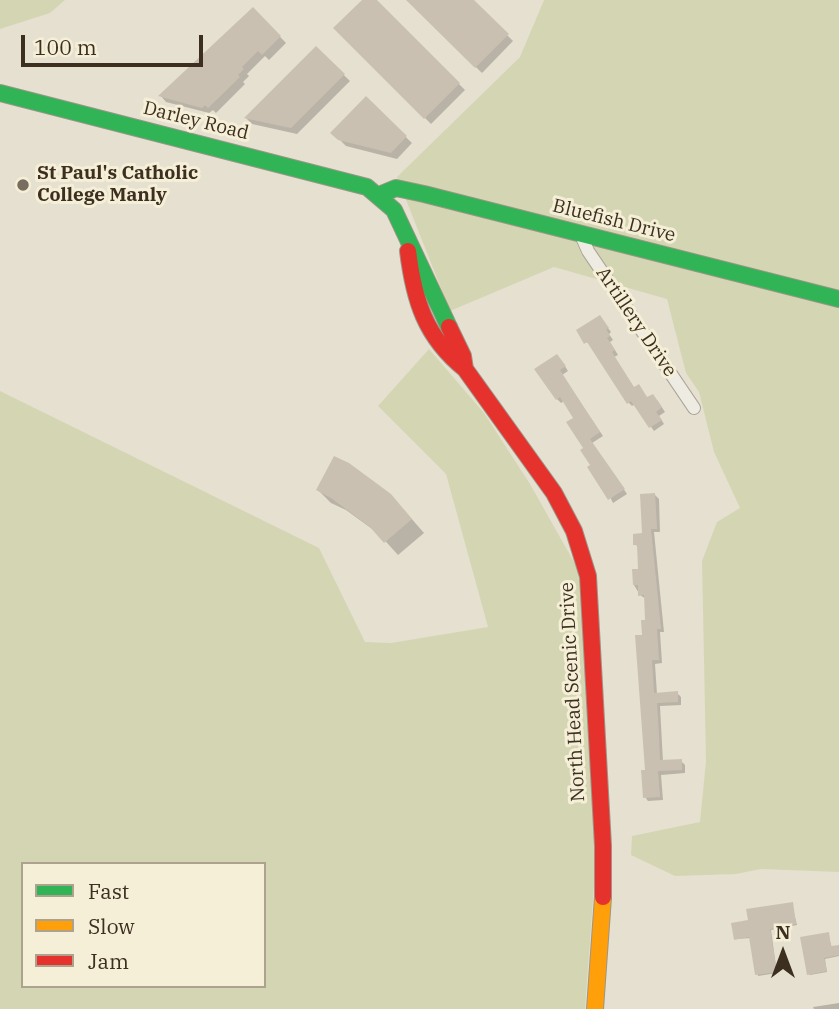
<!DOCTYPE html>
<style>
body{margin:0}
#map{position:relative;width:839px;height:1009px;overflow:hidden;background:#e6e0d0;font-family:"IBM Plex Serif",serif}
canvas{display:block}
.legend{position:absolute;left:21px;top:862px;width:245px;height:126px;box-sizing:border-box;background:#f6efd7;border:2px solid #aca28e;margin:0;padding:9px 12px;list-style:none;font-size:21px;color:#3c2f20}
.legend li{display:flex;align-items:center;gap:14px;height:35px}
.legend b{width:35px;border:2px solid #aca28e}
.north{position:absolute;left:748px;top:918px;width:70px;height:70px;-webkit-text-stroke:5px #f6efd7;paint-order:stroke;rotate:0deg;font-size:19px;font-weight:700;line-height:28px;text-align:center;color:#3c2f20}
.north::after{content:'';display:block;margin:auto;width:24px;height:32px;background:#3c2f20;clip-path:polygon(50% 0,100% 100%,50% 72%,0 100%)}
.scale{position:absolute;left:21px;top:35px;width:182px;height:32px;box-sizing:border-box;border:4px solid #3c2f20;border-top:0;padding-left:9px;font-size:21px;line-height:24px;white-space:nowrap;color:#3c2f20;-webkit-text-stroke:5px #f6efd7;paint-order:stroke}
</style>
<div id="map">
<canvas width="839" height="1009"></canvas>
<ul class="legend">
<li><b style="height:9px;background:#30b455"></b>Fast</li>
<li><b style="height:9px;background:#ff9f0a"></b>Slow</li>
<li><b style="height:9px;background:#e5322d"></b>Jam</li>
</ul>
<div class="north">N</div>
<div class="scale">100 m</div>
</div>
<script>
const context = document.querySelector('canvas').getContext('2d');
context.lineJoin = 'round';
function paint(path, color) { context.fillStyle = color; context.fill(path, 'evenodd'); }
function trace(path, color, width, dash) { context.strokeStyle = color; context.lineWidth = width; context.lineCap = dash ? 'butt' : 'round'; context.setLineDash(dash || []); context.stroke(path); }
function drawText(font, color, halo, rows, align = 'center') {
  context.font = font + ' "IBM Plex Serif",serif'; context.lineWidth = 6; context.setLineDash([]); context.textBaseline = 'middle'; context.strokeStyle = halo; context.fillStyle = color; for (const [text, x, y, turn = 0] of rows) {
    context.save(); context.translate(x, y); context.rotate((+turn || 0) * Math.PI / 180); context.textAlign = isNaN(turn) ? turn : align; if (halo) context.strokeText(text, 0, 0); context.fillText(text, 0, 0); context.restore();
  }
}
const green = new Path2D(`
 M0 0H65L50 13 0 29Z
 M544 0H839V872L761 869 736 874 675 876 631 855 632 836 700 822 706 761 702 561 717 522 740 508 714 452 699 392 686 373 667 299 554 267 450 311 397 177 520 57Z
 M429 349 484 413 530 484 583 578 597 845 585 1009H0V391L319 548 365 642 391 643 488 627 446 474 378 406ZM23 864H264V986H23Z`);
const shadow = new Path2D(`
 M364 0H375L465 90 431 124 336 28Z
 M408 0H472L513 41 482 73Z
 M253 9 286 43 269 60 265 56 247 74 249 76 243 82 245 84 216 113 213 110 209 113 166 102 161 96Z
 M316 48 350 81 297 134 252 124 246 118Z
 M366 99 412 143 397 159 346 146 333 133Z
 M600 317 611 332 609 334 613 340 610 342 618 355 614 357 635 389 648 399 657 400 665 412 659 416 664 424 654 431 635 404 632 406 628 402 591 345 586 342Z
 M561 360 568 371 562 375 603 436 592 443 627 494 613 503 586 448 575 418 564 401 561 403 557 399Z
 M318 490 404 510 424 533 398 555 379 534 346 510 331 503Z
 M655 495 659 499 660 532H654L664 632H660L662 663 655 664 657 694 677 693 681 697V705L660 706 663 762 681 761 685 765V773L661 775 663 800 648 801 645 797 646 771 637 637 643 636 647 622 646 599 640 595 634 585 640 570 639 548 635 544 644 535Z
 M792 904 797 925 771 930 777 973 758 976 751 938 736 939 750 922Z
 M828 934 832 948 839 946V956L825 959 827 972 810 975 809 974Z
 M839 1003V1009H814L813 1007Z`);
const building = new Path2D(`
 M362 0H377L460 83 424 119 333 28Z
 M406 0H474L509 34 475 68Z
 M253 7 281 36 262 55 258 51 242 67 244 69 238 75 240 77 208 108 205 105 202 108 158 96Z
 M316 46 345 74 291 128 244 118Z
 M366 96 407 136 391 153 338 140 330 133Z
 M600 315 609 328 606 329 610 336 607 338 615 350 612 352 634 387 639 384 647 397 653 394 662 407 656 412 662 420 649 428 631 401 627 404 587 342 584 344 576 330Z
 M557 354 566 366 560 370 600 432 590 439 625 489 608 500 587 467 590 465 580 450 583 448 566 422 573 418 560 397 556 400 534 369Z
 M334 456 349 463 391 494 412 519 384 543 369 526 331 498 316 490Z
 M655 493 657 529H651L661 629H657L659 660H652L654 693 678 691V702L657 703 659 735 660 760 682 759V770L658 771 660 797 643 798 641 770H645L635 635H642L641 620H645L644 595 638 596V585H633L632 569H638L637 545H633V534L642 533 640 494Z
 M793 902 796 924 770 929 777 972 755 975 749 937 734 940 731 923 748 920 746 909Z
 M829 932 831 946 839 945V955L824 958 827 971 807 975 800 937Z`);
const street = new Path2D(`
 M581 235 588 251 694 408`);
const fast = new Path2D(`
 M0 93 367 187 394 210 449 327
 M379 195 396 188 424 194 839 299`);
const slow = new Path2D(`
 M595 1009 603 897`);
const jam = new Path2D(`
 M408 251C414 300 425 337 465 369
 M449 327 463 356 465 369 554 493 574 531 588 576 603 846V897`);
const markers = [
 [23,185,7,"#786d5e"]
];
const streetNames = [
 ["Darley Road",196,121,14],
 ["Bluefish Drive",614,221,14],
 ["Artillery Drive",636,322,56],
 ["North Head Scenic Drive",573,692,-93]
];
const poiNames = [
 ["St Paul's Catholic",37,174],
 ["College Manly",37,196]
];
paint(green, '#d4d6b3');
paint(shadow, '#0003');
paint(building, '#cac0b1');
trace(street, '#aca599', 14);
trace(fast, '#9c9588', 18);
trace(slow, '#9c9588', 18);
trace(jam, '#9c9588', 18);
trace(street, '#eeebe2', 12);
trace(fast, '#30b455', 16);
trace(slow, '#ff9f0a', 16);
trace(jam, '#e5322d', 16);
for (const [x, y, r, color] of markers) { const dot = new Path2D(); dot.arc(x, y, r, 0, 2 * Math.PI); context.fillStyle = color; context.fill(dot); trace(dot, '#f6efd7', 2.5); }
drawText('19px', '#3c2f20', '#f6efd7', streetNames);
drawText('bold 19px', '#3c2f20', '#f6efd7', poiNames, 'left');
</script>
